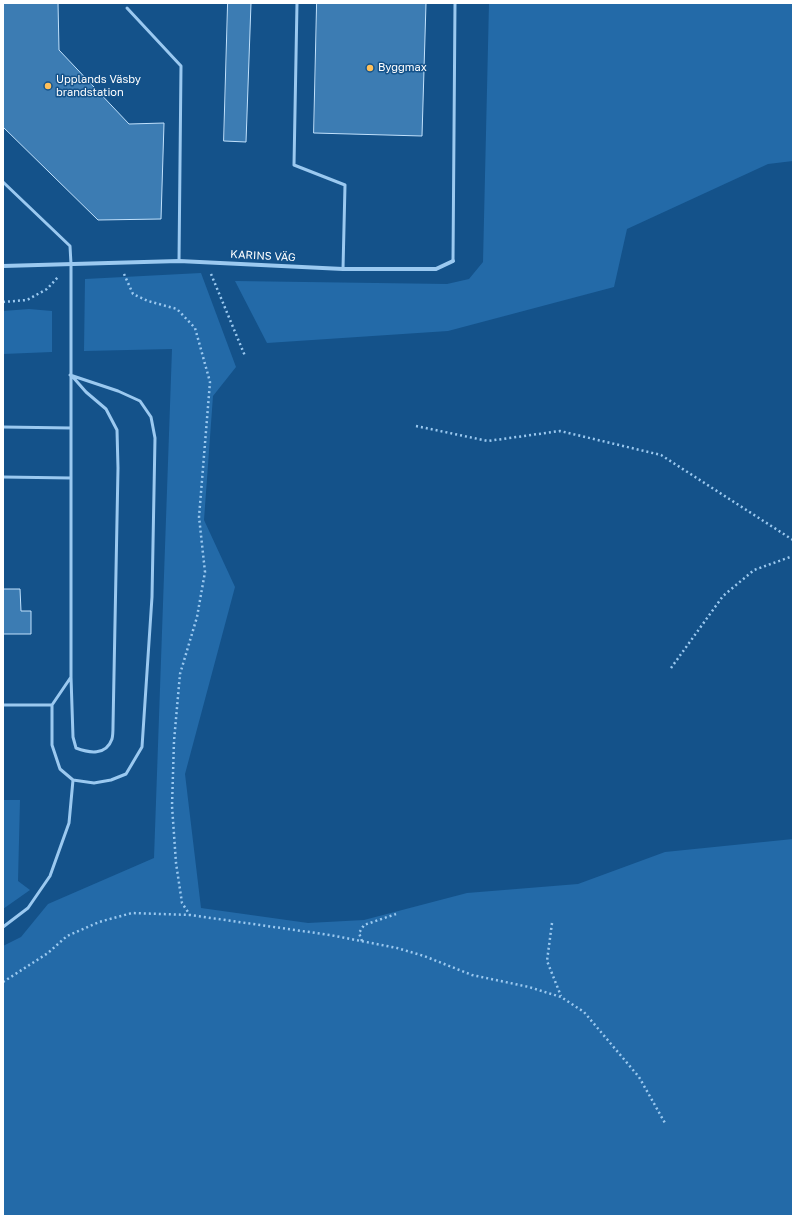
<!DOCTYPE html>
<meta charset="utf-8">
<style>
body{margin:0}
#map{position:relative;width:796px;height:1219px;overflow:hidden;background:#14528a;font-family:"Golos Text",sans-serif}
canvas{display:block}
.frame{position:absolute;inset:0;border:4px solid #fff;pointer-events:none}
</style>
<div id="map">
<canvas width="796" height="1219"></canvas>
<div class="frame"></div>
</div>
<script>
const context = document.querySelector('canvas').getContext('2d');
context.lineJoin = 'round';
function paint(path, color) { context.fillStyle = color; context.fill(path, 'evenodd'); }
function trace(path, color, width, dash) { context.strokeStyle = color; context.lineWidth = width; context.lineCap = dash ? 'butt' : 'round'; context.setLineDash(dash || []); context.stroke(path); }
function drawText(font, color, halo, rows, align = 'center') {
  context.font = font + ' "Golos Text",sans-serif'; context.lineWidth = 3; context.setLineDash([]); context.textBaseline = 'middle'; context.strokeStyle = halo; context.fillStyle = color; for (const [text, x, y, turn = 0] of rows) {
    context.save(); context.translate(x, y); context.rotate((+turn || 0) * Math.PI / 180); context.textAlign = isNaN(turn) ? turn : align; if (halo) context.strokeText(text, 0, 0); context.fillText(text, 0, 0); context.restore();
  }
}
const green = new Path2D(`
 M489 3H793V161L768 164 627 229 614 287 448 331 267 343 235 281 447 284 469 279 483 262Z
 M201 273 236 367 213 396 204 520 235 587 185 774 201 908 308 923 364 920 467 893 578 884 665 852 793 839V1216H3V946L21 937 48 904 154 858 172 349 84 351 85 279Z
 M29 309 52 311V352L3 354V311Z
 M3 800H20L18 881 30 890 3 909Z`);
const building = new Path2D(`
 M3 3H58L59 50 129 124 164 123 161 219 98 220 3 127Z
 M228 3H251L246 142 224 141Z
 M317 3H426L422 136 314 133Z
 M3 589H20L21 611H31V634H3Z`);
const path = new Path2D(`
 M124 274 133 294 148 301 177 309 195 328 210 382 199 517 205 572 197 617 180 674 174 741 172 806 176 863 182 903 190 915 330 935 397 948 424 956 472 975 529 987 561 997 584 1012 639 1077 665 1123
 M211 274 245 356
 M3 302 27 300 47 289 58 277
 M416 426 488 441 560 431 661 455 793 540
 M671 668 723 596 754 570 793 556
 M552 923 547 961 561 996
 M362 941 359 933 364 925 396 914
 M3 982 48 953 67 936 99 922 132 913 190 915`);
const service = new Path2D(`
 M297 3 294 165 345 185 343 269
 M127 8 181 66 179 261
 M3 182 70 246 71 264V677L52 705V745L60 769 73 780 94 783 111 780 126 774 142 747 152 597 155 438 151 417 140 401 118 391 70 375
 M453 261 455 3
 M3 427 71 428
 M3 477 71 478
 M71 677 73 737 76 748C89 753 106 756 112 739 113 735 113 730 113 726L118 468 117 430 106 409 86 392 72 376
 M3 705H52
 M3 927 28 908 50 876 69 823 73 780`);
const minor = new Path2D(`
 M3 266 179 261 343 269H436L453 261`);
const markers = [
 [370,68,4,"#ffc05a"],
 [48,86,4,"#ffc05a"]
];
const poiNames = [
 ["Byggmax",378,68],
 ["Upplands Väsby",56,80],
 ["brandstation",56,93]
];
const streetNames = [
 ["KARINS VÄG",263,256,3]
];
paint(green, '#236aa8');
paint(building, '#3c7cb3');
trace(building, '#c1e1fc', 1);
trace(path, '#9bc9f0', 2.5, [2, 3]);
trace(service, '#9bc9f0', 3);
trace(minor, '#9bc9f0', 4);
for (const [x, y, r, color] of markers) { const dot = new Path2D(); dot.arc(x, y, r, 0, 2 * Math.PI); context.fillStyle = color; context.fill(dot); trace(dot, '#14528a', 1.5); }
drawText('11px', '#fff', '#14528a', poiNames, 'left');
drawText('11px', '#fff', '#14528a', streetNames);
</script>
